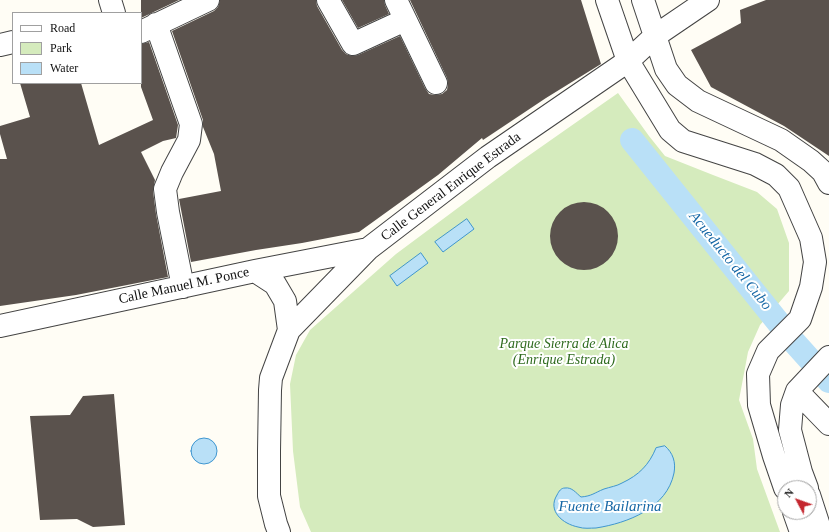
<!DOCTYPE html>
<style>
body{margin:0}
#map{position:relative;width:829px;height:532px;overflow:hidden;background:#fffdf5;font-family:Georgia,serif}
canvas{display:block}
.legend{position:absolute;left:12px;top:12px;width:130px;height:72px;box-sizing:border-box;background:#fff;border:1px solid #a0a0a0;margin:0;padding:5px 7px;list-style:none;font-size:12px;color:#111}
.legend li{display:flex;align-items:center;gap:8px;height:20px}
.legend b{width:20px;border:1px solid #a0a0a0}
.north{position:absolute;left:777px;top:480px;width:40px;height:40px;box-sizing:border-box;background:#fff;border:1px solid #a0a0a0;border-radius:50%;rotate:311deg;font-size:11px;font-weight:700;line-height:16px;text-align:center;color:#111}
.north::after{content:'';display:block;margin:auto;width:14px;height:18px;background:#c4262e;clip-path:polygon(50% 0,100% 100%,50% 72%,0 100%)}
</style>
<div id="map">
<canvas width="829" height="532"></canvas>
<ul class="legend">
<li><b style="height:5px;background:#fff"></b>Road</li>
<li><b style="height:11px;background:#d5ebbd"></b>Park</li>
<li><b style="height:11px;background:#b9e0f7"></b>Water</li>
</ul>
<div class="north">N</div>
</div>
<script>
const context = document.querySelector('canvas').getContext('2d');
context.lineJoin = 'round';
function paint(path, color) { context.fillStyle = color; context.fill(path, 'evenodd'); }
function trace(path, color, width, dash) { context.strokeStyle = color; context.lineWidth = width; context.lineCap = dash ? 'butt' : 'round'; context.setLineDash(dash || []); context.stroke(path); }
function drawText(font, color, halo, rows, align = 'center') {
  context.font = font + ' Georgia,serif'; context.lineWidth = 4; context.setLineDash([]); context.textBaseline = 'middle'; context.strokeStyle = halo; context.fillStyle = color; for (const [text, x, y, turn = 0] of rows) {
    context.save(); context.translate(x, y); context.rotate((+turn || 0) * Math.PI / 180); context.textAlign = isNaN(turn) ? turn : align; if (halo) context.strokeText(text, 0, 0); context.fillText(text, 0, 0); context.restore();
  }
}
const green = new Path2D(`
 M618 93 649 136 665 156 713 175 757 192 777 209 789 243V291L760 325 748 352 739 400 753 439 757 469 780 532H311L300 507 293 451 290 384 296 355 310 330 396 254 521 161Z`);
const water = new Path2D(`
 M467 219 474 229 443 252 435 242Z
 M421 253 428 263 397 286 390 276Z
 M191 451a13 13 0 1 1 26 0a13 13 0 1 1-26 0Z
 M665 446C673 453 676 462 674 473 667 508 628 523 596 528 590 528 584 529 578 527 563 524 547 511 557 495 559 491 561 488 565 488 572 487 576 493 581 497 592 496 594 493 604 489 610 487 617 486 622 483 639 475 649 465 656 448Z`);
const canal = new Path2D(`
 M632 140 794 342 829 381`);
const building = new Path2D(`
 M141 0H179L141 18Z
 M220 0H316L317 6 342 50 346 54 352 56 358 55 400 36 425 88 429 94 435 95 442 94 447 90 448 84 447 78 410 0H581L601 64 546 98 483 140 482 138 438 175 359 232 302 243 256 250 191 262 179 199 221 191 214 154 203 127V120L172 31 214 11 218 7Z
 M342 0H384L385 5 389 14 358 28Z
 M766 0H829V156L784 126 711 87 691 50 741 23 740 10Z
 M149 42 178 125 176 138 163 141 141 152 155 180 153 191 156 214 168 277 76 295 0 306V159H7L0 134V126L30 117 20 83H81L99 145 153 120 141 87V44Z
 M550 236a34 34 0 1 1 68 0a34 34 0 1 1-68 0Z
 M114 394 125 525 93 527 77 519 40 520 30 416 70 415 83 396Z`);
const minor = new Path2D(`
 M110 0 114 13
 M328 0 353 44 405 20
 M396 0 436 83
 M607 0 628 61 670 130 683 141 755 164 776 175 789 188 811 238 815 262 811 287 800 319 768 351 758 374 759 405 774 456 785 488
 M643 0 666 69 677 85 698 101 781 140 811 161 823 172 829 183
 M156 24 191 124 189 140 172 172 165 189 168 212 183 287
 M141 32 208 0
 M0 45 13 42
 M255 271 275 284 285 301 289 330 271 378 270 390 269 451V496L276 524 279 532
 M0 326 255 271 368 249
 M289 330 368 249 488 157 628 61 655 36 708 0
 M797 391 829 424
 M807 488 801 472 790 430 792 405 797 391 829 357
 M809 495 821 532
 M794 512 801 532`);
const streetNames = [
 ["Calle General Enrique Estrada",451,187,-37],
 ["Calle Manuel M. Ponce",184,286,-12]
];
const parkNames = [
 ["Parque Sierra de Alica",564,344],
 ["(Enrique Estrada)",564,360]
];
const waterNames = [
 ["Acueducto del Cubo",730,261,51],
 ["Fuente Bailarina",610,507]
];
paint(green, '#d5ebbd');
paint(water, '#b9e0f7');
trace(water, '#3f96cf', 1);
trace(canal, '#b9e0f7', 24);
paint(building, '#5a524d');
trace(minor, '#444', 24);
trace(minor, '#fff', 22);
drawText('14px', '#111', '#fff', streetNames);
drawText('italic 14px', '#2f6b1f', '#fff', parkNames);
drawText('italic 15px', '#1768a6', '#fff', waterNames);
</script>
